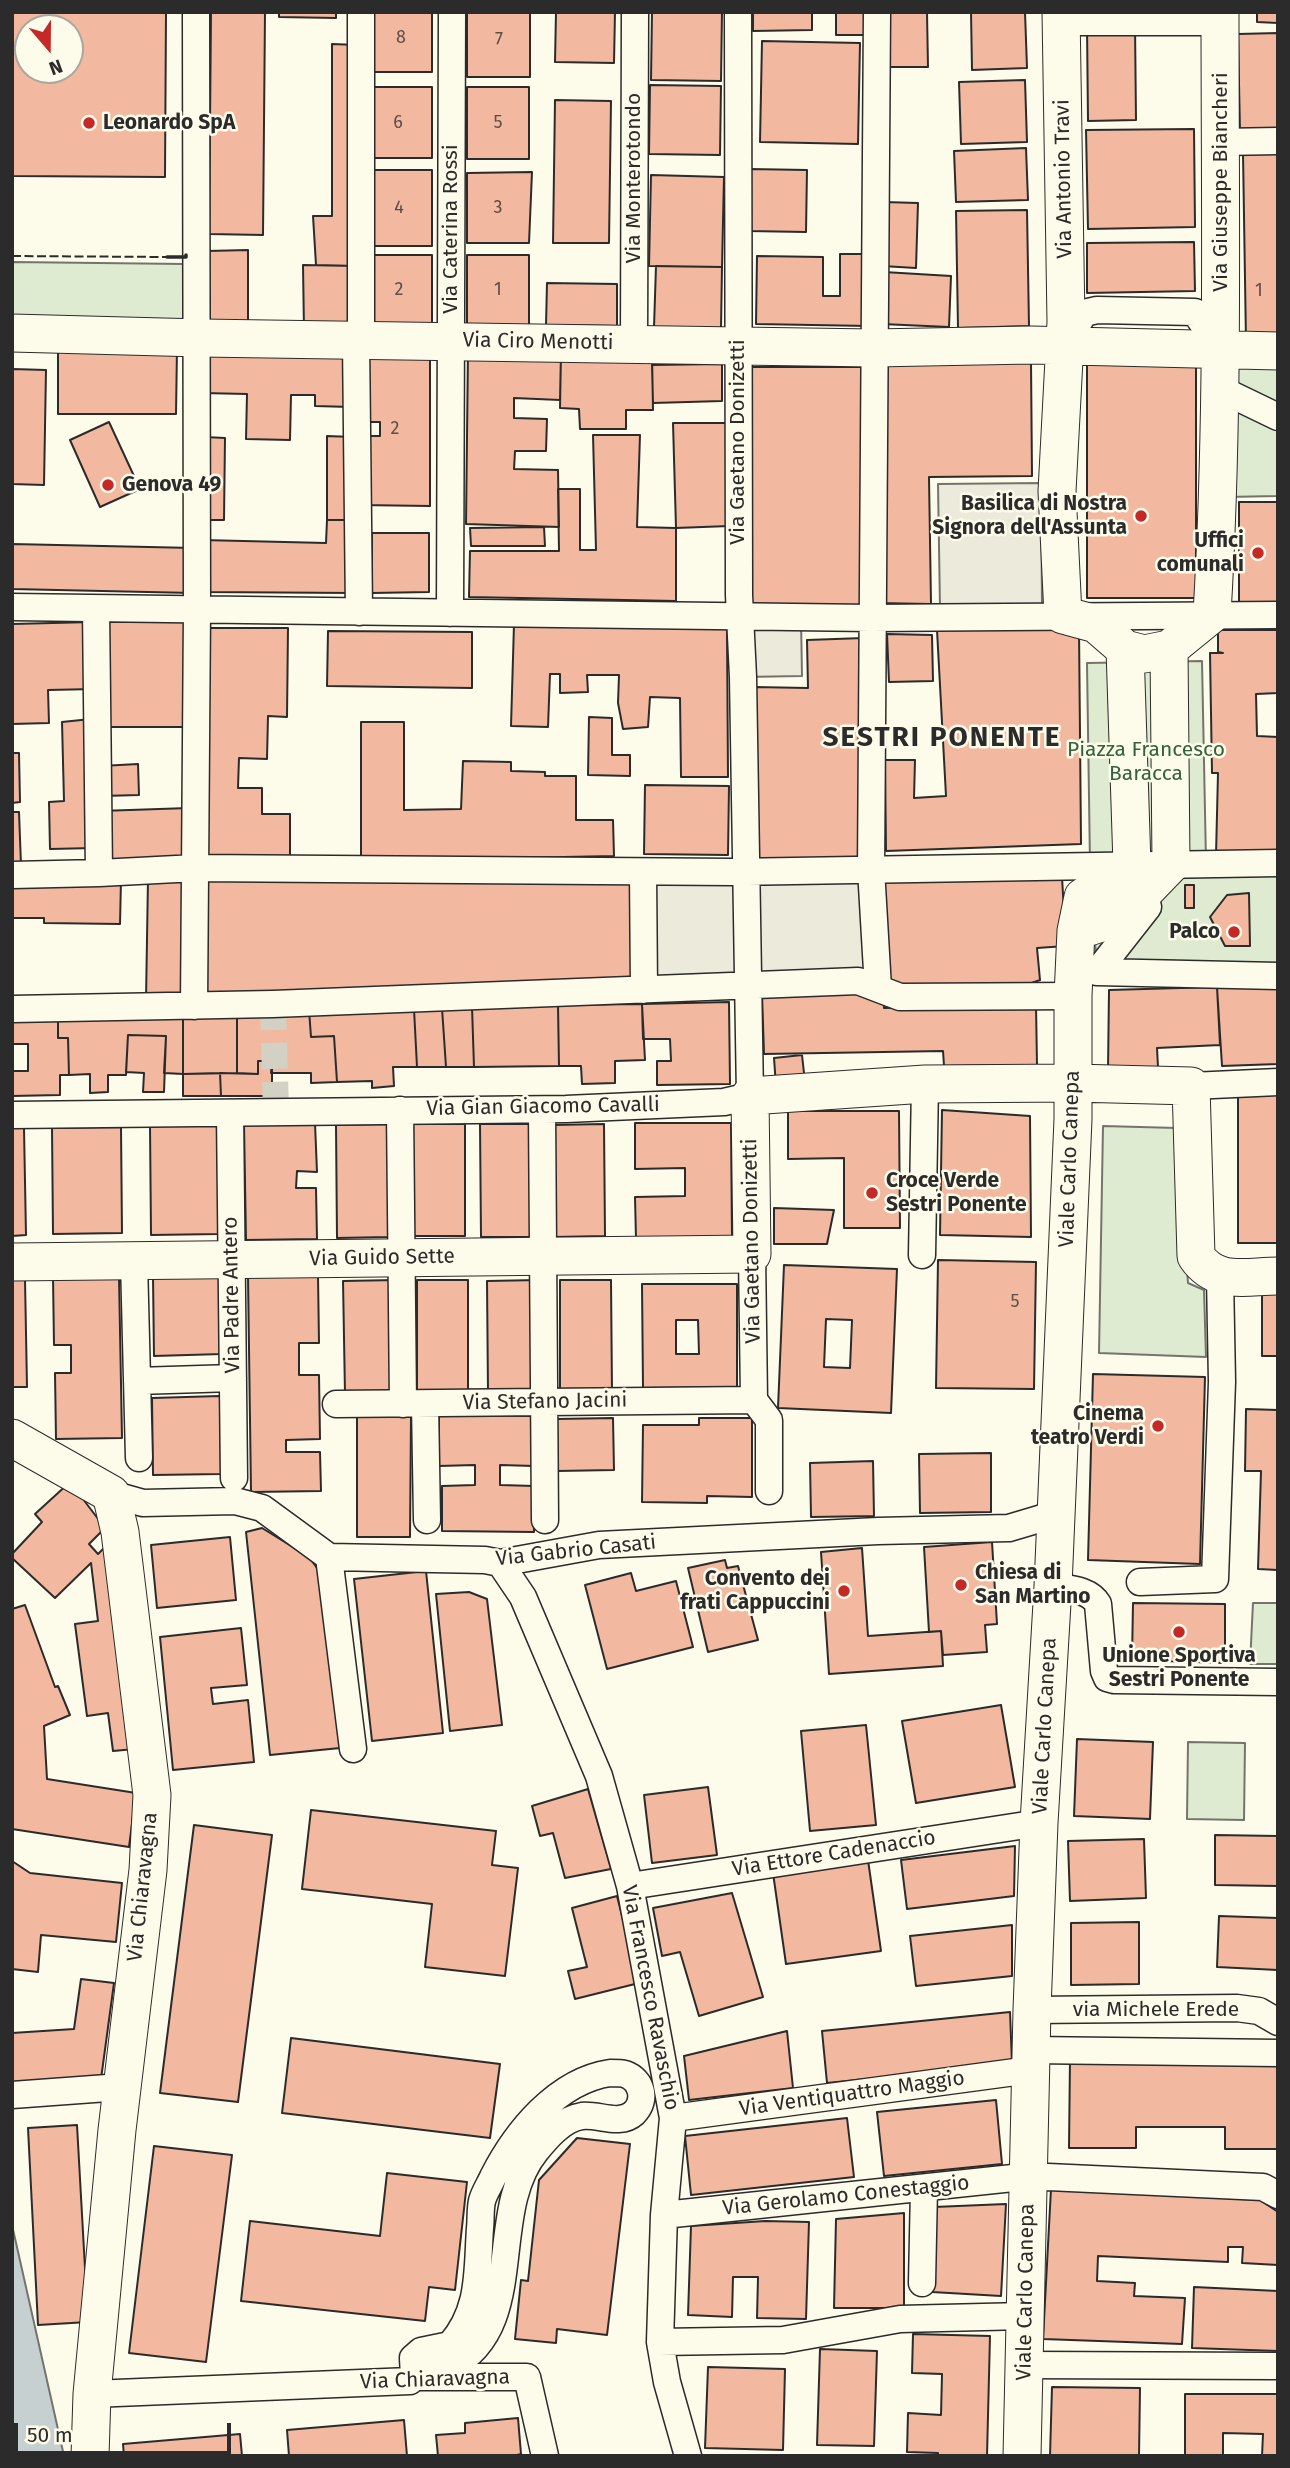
<!DOCTYPE html>
<style>
body{margin:0}
#map{position:relative;width:1290px;height:2468px;overflow:hidden;background:#fdfbea;font-family:"Fira Sans",sans-serif}
canvas{display:block}
.frame{position:absolute;inset:0;border:14px solid #2b2b2b;pointer-events:none}
.north{position:absolute;left:14px;top:14px;width:70px;height:70px;box-sizing:border-box;background:#fdfbea;border:2px solid #a9a89e;border-radius:50%;rotate:160deg;font-size:19px;font-weight:700;line-height:28px;text-align:center;color:#2b2b2b}
.north::after{content:'';display:block;margin:auto;width:24px;height:32px;background:#c62828;clip-path:polygon(50% 0,100% 100%,50% 72%,0 100%)}
.scale{position:absolute;left:14px;top:2423px;width:217px;height:32px;box-sizing:border-box;border:4px solid #2b2b2b;border-top:0;padding-left:9px;font-size:21px;line-height:24px;white-space:nowrap;color:#2b2b2b;-webkit-text-stroke:5px #fdfbea;paint-order:stroke}
</style>
<div id="map">
<canvas width="1290" height="2468"></canvas>
<div class="frame"></div>
<div class="north">N</div>
<div class="scale">50 m</div>
</div>
<script>
const context = document.querySelector('canvas').getContext('2d');
context.lineJoin = 'round';
function paint(path, color) { context.fillStyle = color; context.fill(path, 'evenodd'); }
function trace(path, color, width, dash) { context.strokeStyle = color; context.lineWidth = width; context.lineCap = dash ? 'butt' : 'round'; context.setLineDash(dash || []); context.stroke(path); }
function drawText(font, color, halo, rows, align = 'center') {
  context.font = font + ' "Fira Sans",sans-serif'; context.lineWidth = 5; context.setLineDash([]); context.textBaseline = 'middle'; context.strokeStyle = halo; context.fillStyle = color; for (const [text, x, y, turn = 0] of rows) {
    context.save(); context.translate(x, y); context.rotate((+turn || 0) * Math.PI / 180); context.textAlign = isNaN(turn) ? turn : align; if (halo) context.strokeText(text, 0, 0); context.fillText(text, 0, 0); context.restore();
  }
}
const green = new Path2D(`
 M12 262 185 264 184 321 12 320Z
 M1227 362H1278V496L1225 497Z
 M1202 661 1206 862 1278 863V976L1097 972 1090 864 1087 663Z
 M1103 1126 1177 1128 1188 1283 1204 1290 1206 1357 1099 1353Z
 M1253 1603H1278V1664H1250Z
 M1188 1742 1245 1743 1244 1820 1187 1819Z`);
const parking = new Path2D(`
 M1041 483 1042 606 940 608 938 484Z
 M741 617 801 618 802 676 743 677Z
 M869 875 873 974 648 982 646 880Z`);
const water = new Path2D(`
 M12 2225 64 2456H12Z`);
const building = new Path2D(`
 M12 12H166L165 177 12 176ZM28 28H70V70H28Z
 M211 12H265L263 235 209 234Z
 M279 12H336V18L279 17Z
 M370 12H432V72H370Z
 M467 12H530V77H467Z
 M556 12H615L614 63 555 62Z
 M652 12H722L721 81 651 80Z
 M753 12H812V30L753 31Z
 M836 12H872V35H836Z
 M884 12H927L928 67H885Z
 M971 12H1025L1027 68 972 70Z
 M1257 12H1278V23L1257 22Z
 M1135 25 1136 120 1088 121 1087 26Z
 M1278 33V132H1240L1238 34Z
 M762 41 860 43 858 144 760 142Z
 M332 44 357 45V266L316 265 313 216H332Z
 M1025 80 1027 142 961 144 959 82Z
 M650 85 721 86 720 155 649 154Z
 M365 87H432V158H364Z
 M467 87H529V159H467Z
 M555 100 611 101 609 243H553Z
 M1194 129 1195 227 1088 229 1086 130Z
 M1026 148 1028 200 956 202 954 151Z
 M1243 153H1278V342H1246Z
 M749 169 807 170 806 232 748 231Z
 M366 170H432V246H366Z
 M532 172 529 243H467V173Z
 M651 175 724 177 722 267 649 266Z
 M884 202 918 203 916 268 882 266Z
 M1027 210 1029 326 958 328 956 211Z
 M1194 242 1195 291 1087 293V243Z
 M248 250V324H208L207 251Z
 M840 254H871L869 326 756 324 757 256 823 257V296H840Z
 M366 255H432V325H365Z
 M467 255H529V325L467 326Z
 M303 265 357 266 356 331H304Z
 M656 266 722 267 721 328 654 327Z
 M884 272 951 276 949 327 882 324Z
 M547 283 617 284V326L546 325Z
 M58 347 177 348 176 414H58Z
 M203 349 352 352 351 407 315 406V395H291L290 440 246 439 247 394 202 393Z
 M468 350 561 352 560 400 514 398V418L547 419 546 451H515L514 469 558 470 559 527 466 524Z
 M430 352V506L359 505 360 436H380V422H360V353Z
 M561 352 652 354 653 410H626V429H580L579 409 560 408Z
 M1031 362 1032 476 929 477 931 604 877 603 880 364Z
 M1087 363H1196V598H1087Z
 M722 364V401L653 403 652 365Z
 M742 367H866L865 606 743 605Z
 M12 369 46 370 44 485 12 484Z
 M109 422 140 489 100 507 70 440Z
 M673 423H727L729 526 676 528Z
 M593 435H640L637 527 676 528V601L469 597 470 551H559L558 489H580V550H596Z
 M327 436 353 437 357 520H327Z
 M205 437 225 438 224 520H204Z
 M1239 502H1278V603H1239Z
 M327 520H357L355 593 202 592V540L326 543Z
 M544 527 545 546H471L470 528Z
 M372 533H429V592L372 593Z
 M12 544 194 548 193 593 12 589Z
 M99 621H194L193 727H100Z
 M93 622 95 689 48 690 49 723 12 724V624Z
 M514 624 727 627 728 777H681L680 698 650 697 648 727 623 729 618 703 619 675H587L588 692 560 693V674H550L548 727 511 726Z
 M200 628H288L287 717 268 716 267 759 239 758 238 788H262V814H290V860H201Z
 M1079 628 1081 844 886 851 885 760H915L914 798 946 796 937 630Z
 M1218 630H1278V693L1256 694 1257 736 1278 737V855H1216L1218 773H1212L1210 653H1223L1218 652Z
 M328 631 472 632V688L327 686Z
 M887 634 932 635 933 681 889 682Z
 M864 638 869 866 752 867 754 687 808 688 807 640Z
 M589 717 612 718V755H630V776L588 775Z
 M91 719 94 848 50 849 49 802 64 801 62 722Z
 M361 722H404V810L461 809 463 761 511 762V771L545 772V776H576V820H613L614 856 361 861Z
 M12 753H19L20 802 12 803Z
 M138 764 139 795 102 796 101 766Z
 M645 785 729 786 728 855 644 854Z
 M189 808 191 860 102 863 100 811Z
 M12 812H19L21 865H12Z
 M200 877 639 882 640 984 199 1001Z
 M1062 877 1066 946 1037 948 1040 980 1012 990 881 986 873 882Z
 M148 878 192 879 190 1000H146Z
 M12 879 121 880 120 924 44 923V918H12Z
 M1185 885H1194V908H1185Z
 M1249 893 1250 946H1225L1210 917 1227 895Z
 M1217 987 1220 1045 1157 1048 1158 1067 1108 1070 1109 990Z
 M1217 987 1278 988V1064L1222 1066Z
 M883 993 884 1008 1036 1005 1037 1065 944 1066 943 1051 764 1054 762 994Z
 M729 1002 730 1084 657 1085V1061H671L670 1039H643L642 1004Z
 M642 1004 645 1060 615 1061V1083L582 1084 581 1066H559L558 1005Z
 M558 1005 559 1066 474 1067 472 1007Z
 M472 1007 474 1067H446L442 1008Z
 M442 1008 446 1067H417L414 1009Z
 M414 1009 417 1067H393L394 1086 372 1088V1081L337 1082 334 1036 311 1037 309 1010Z
 M309 1010 311 1037 334 1036 337 1082 311 1083V1073H271L272 1061H258V1074L237 1073V1012Z
 M237 1012V1073L183 1074V1013Z
 M183 1013V1074L164 1073 166 1036 128 1035 126 1075H108V1092L90 1093V1074L69 1075 68 1038H58V1016Z
 M12 1016H58V1038H68L69 1075H60V1095L12 1096V1071H28V1044H12Z
 M128 1035 166 1036 164 1092H143L144 1073 126 1072Z
 M802 1055 805 1082 776 1086 774 1058Z
 M258 1061H272V1096H221L220 1073 258 1074Z
 M220 1073 221 1096H183V1074Z
 M1278 1094V1243H1238V1095Z
 M942 1110 1030 1116 1031 1237 940 1235Z
 M788 1111H899L900 1228H844V1158L788 1159Z
 M315 1123 317 1172 297 1171 296 1188H316L317 1239 246 1240 244 1125Z
 M635 1123H731L732 1239H636L635 1197 685 1196V1168L635 1169Z
 M389 1124V1237L337 1238 336 1125Z
 M410 1124H465V1236H410Z
 M480 1124H533V1237H481Z
 M604 1124 605 1236 554 1237 553 1125Z
 M217 1125 219 1234 151 1235 150 1126Z
 M121 1127 122 1233 53 1234 52 1128Z
 M12 1128H24L26 1235 12 1236Z
 M774 1208 834 1210 827 1244H774Z
 M938 1260 1036 1262 1034 1389 936 1388Z
 M784 1265 897 1269 891 1413 778 1408ZM826 1319 852 1320 850 1368 824 1367Z
 M318 1275 319 1343H299V1375H319L320 1439 286 1440V1452H320L321 1491 251 1492 248 1276Z
 M119 1276 122 1438 56 1439 55 1373H71V1345H54L53 1277Z
 M221 1276 222 1354 154 1356 153 1277Z
 M12 1279H25L27 1387H12Z
 M397 1280 399 1393 345 1394 343 1281Z
 M417 1280H468V1393H417Z
 M539 1280 540 1393H488L487 1281Z
 M560 1280H611L612 1392H560Z
 M642 1284H737V1387L643 1388ZM676 1320H698L699 1354H676Z
 M1262 1290H1278V1356H1262Z
 M1093 1374 1205 1377 1200 1564 1088 1560Z
 M220 1396 221 1474 153 1475 152 1398Z
 M1246 1409 1278 1410V1570L1258 1569 1261 1471H1245Z
 M439 1415 534 1416V1466L500 1465V1485L534 1486V1532L442 1531V1486L475 1485V1465L439 1466Z
 M357 1416H411L410 1537H357Z
 M613 1418 614 1470 557 1471 556 1419Z
 M699 1418H752V1497L707 1496V1503L642 1502 643 1425H699Z
 M991 1453V1512L920 1513 919 1454Z
 M873 1461 874 1516 811 1517 810 1463Z
 M70 1482 105 1528 89 1544 98 1554 112 1540 135 1749 113 1751 108 1713 87 1716 75 1624 98 1621 91 1563 55 1598 12 1558V1554L42 1522 35 1514Z
 M262 1528 309 1557 322 1575 340 1748 270 1755 246 1532Z
 M230 1537 236 1600 157 1608 151 1545Z
 M992 1542 997 1624 985 1625 987 1652 943 1655 941 1631 929 1632 924 1547Z
 M862 1548 868 1636 941 1631 943 1666 829 1674 821 1552Z
 M725 1560 727 1568 738 1566 758 1640 708 1652 688 1568Z
 M426 1571 443 1733 372 1741 354 1579Z
 M631 1573 636 1591 676 1581 693 1647 607 1669 585 1585Z
 M469 1592 487 1599 502 1725 450 1731 436 1594Z
 M1133 1603 1225 1604V1663L1132 1660Z
 M25 1605 55 1687 58 1686 70 1715 44 1726 47 1779 136 1793 129 1847 12 1829V1609Z
 M241 1628 247 1685 211 1688 213 1704 248 1700 254 1762 173 1770 160 1637Z
 M1001 1705 1015 1787 916 1803 902 1721Z
 M866 1725 876 1825 810 1831 801 1731Z
 M1077 1739 1153 1742 1150 1819 1074 1816Z
 M708 1787 717 1855 652 1863 644 1795Z
 M588 1789 611 1869 565 1878 553 1833 540 1836 532 1806Z
 M311 1810 496 1831 492 1865 518 1868 505 1976 425 1967 432 1904 302 1889Z
 M194 1825 272 1835 238 2102 160 2093Z
 M1215 1835 1278 1836V1886L1215 1885Z
 M1144 1839 1146 1898 1070 1901 1068 1841Z
 M1015 1846 1014 1896 907 1909 901 1860Z
 M868 1860 881 1951 786 1964 773 1873Z
 M12 1861 30 1873 122 1883 116 1942 41 1935 38 1972 12 1969Z
 M732 1893 763 1997 699 2016 680 1952 662 1956 653 1908Z
 M617 1896 639 1983 575 1999 568 1971 587 1967 572 1908Z
 M1219 1916 1278 1918V1970L1217 1967Z
 M1139 1922V1984L1071 1985V1923Z
 M1012 1925V1976L916 1986 910 1936Z
 M81 1979 114 1983 101 2079 12 2084V2033L74 2029Z
 M1010 2012 1012 2064 827 2083 822 2031Z
 M787 2031 793 2088 689 2100 684 2056Z
 M291 2038 500 2064 490 2138 282 2113Z
 M1070 2059 1278 2060V2149H1225V2127H1136V2148H1069Z
 M996 2100 1002 2164 884 2176 877 2112Z
 M847 2118 854 2177 691 2195 685 2136Z
 M77 2125 88 2322 38 2325 28 2128Z
 M577 2138 630 2144 607 2335 557 2329 556 2343 515 2339 521 2280 528 2281 539 2180Z
 M154 2146 232 2155 206 2362 129 2353Z
 M387 2173 467 2182 455 2290 429 2287 425 2321 241 2301 250 2221 380 2236Z
 M1051 2189 1260 2200 1278 2212V2265L1242 2263 1243 2247H1228V2262L1098 2256 1097 2281 1135 2283 1134 2296 1185 2298 1182 2344 1043 2339Z
 M1006 2204 1001 2296 932 2292 934 2207Z
 M904 2213V2308H834L836 2219Z
 M765 2221 809 2222 806 2319 757 2318 758 2277H733L732 2317 688 2315 691 2226Z
 M1194 2287 1278 2291V2351L1192 2348Z
 M913 2334 990 2336 987 2456H938V2453L907 2452 908 2413 941 2415 942 2374 912 2373Z
 M820 2349 877 2351 874 2446 817 2445Z
 M708 2367 785 2369 783 2450 705 2448Z
 M1052 2387 1140 2388 1139 2456H1050Z
 M1185 2394H1278V2456H1262L1263 2434 1223 2433V2456H1185Z
 M518 2418 521 2454 513 2456H438L436 2435 465 2433V2423Z
 M404 2420 407 2456H289L287 2430Z
 M240 2434 242 2456H124L123 2444Z`);
const streetTunnel = new Path2D(`
 M273 1004 276 1112`);
const street = new Path2D(`
 M877 12 871 869 878 988
 M1062 22H1220
 M1221 142 1278 141
 M634 344 635 12
 M1066 344 1084 313 1097 310 1195 312 1221 351
 M1220 389 1278 417
 M12 607 871 618 1278 615
 M96 609 99 873
 M359 612 356 340 361 329V12
 M450 613 452 12
 M643 872 644 990
 M12 875 99 873 196 868 733 872 1278 863
 M1097 972 1278 976
 M1097 972 1148 907
 M194 1006 197 610 196 12
 M12 1009 273 1004 858 981 900 997 1073 996
 M1191 1086 1278 1082
 M400 1110 403 1404
 M542 1110 545 1520
 M230 1113 234 1478
 M12 1115 566 1109 724 1102 750 1096 743 677 739 595 738 12
 M752 1254 754 1400 769 1420V1491
 M922 1255 925 1084
 M134 1261 139 1458
 M137 1381 233 1378
 M336 1404 754 1400
 M425 1404 427 1520
 M111 1494 143 1503 235 1501 262 1508 329 1557 485 1560 500 1563 599 1545 878 1531 1009 1528 1056 1514
 M329 1557 353 1749
 M500 1563 523 1597 599 1776 630 1886 673 2118 664 2215 660 2342 667 2382 688 2456
 M1140 1582 1215 1579 1222 1382 1220 1277
 M1053 1586C1069 1589 1089 1589 1098 1604L1104 1671 1107 1678 1114 1680 1278 1682
 M630 1886 1039 1823
 M1032 2010 1237 2008 1259 2011 1278 2022
 M1031 2050 1278 2053
 M610 2073C615 2073 621 2073 625 2074 642 2080 647 2100 634 2113 620 2126 599 2114 582 2116 563 2119 548 2136 536 2151 485 2214 530 2326 450 2367 439 2372 426 2374 414 2377L413 2358 421 2351 450 2345C481 2310 477 2271 480 2228 481 2220 480 2210 482 2201 484 2193 490 2184 493 2177 516 2132 557 2081 610 2073Z
 M12 2095 121 2087
 M673 2118 1030 2070
 M664 2215 1013 2178 1048 2177 1263 2187 1278 2195
 M922 2283 924 2188
 M660 2342 783 2340 900 2319 1025 2316
 M1024 2365 1278 2366
 M92 2394 410 2381 414 2377H527L545 2456`);
const secondary = new Path2D(`
 M1061 12 1066 322 1057 491 1063 615 1096 624 1125 649 1144 654 1169 649 1212 614C1224 413 1220 213 1220 12
 M12 333 201 338 874 348 1031 345 1278 351
 M1076 931 1120 917 1171 864 1169 649
 M12 1262 752 1254 750 1096 925 1084 1073 1083 1191 1086 1196 1256C1216 1286 1245 1276 1278 1276
 M12 1438 111 1494 120 1532 152 1795 148 1870 117 2130 92 2394 90 2456
 M1022 2456 1032 2010 1039 1823 1053 1586 1073 1119V996L1076 931 1083 897 1132 865 1125 649`);
const fence = new Path2D(`
 M12 256 167 257`);
const wall = new Path2D(`
 M167 257H186V255`);
const markers = [
 [89,123,7,"#c62828"],
 [108,485,7,"#c62828"],
 [1141,516,7,"#c62828"],
 [1258,553,7,"#c62828"],
 [1234,932,7,"#c62828"],
 [872,1193,7,"#c62828"],
 [1158,1426,7,"#c62828"],
 [961,1585,7,"#c62828"],
 [844,1591,7,"#c62828"],
 [1179,1632,7,"#c62828"]
];
const numberNames = [
 ["8",401,38],
 ["7",499,40],
 ["6",398,123],
 ["5",498,123],
 ["4",399,208],
 ["3",498,208],
 ["2",399,290],
 ["1",498,290],
 ["1",1259,291],
 ["2",395,429],
 ["5",1015,1302]
];
const poiNames = [
 ["Leonardo SpA",103,123,"left"],
 ["Genova 49",122,485,"left"],
 ["Basilica di Nostra",1127,504],
 ["Signora dell'Assunta",1127,528],
 ["Uffici",1244,541],
 ["comunali",1244,565],
 ["Palco",1220,932],
 ["Croce Verde",886,1181,"left"],
 ["Sestri Ponente",886,1205,"left"],
 ["Cinema",1144,1414],
 ["teatro Verdi",1144,1438],
 ["Chiesa di",975,1573,"left"],
 ["San Martino",975,1597,"left"],
 ["Convento dei",830,1579],
 ["frati Cappuccini",830,1603],
 ["Unione Sportiva",1179,1656,"center"],
 ["Sestri Ponente",1179,1680,"center"]
];
const streetNames = [
 ["Via Monterotondo",634,178,-90],
 ["Via Antonio Travi",1064,179,-91],
 ["Via Giuseppe Biancheri",1221,182,-90],
 ["Via Caterina Rossi",451,229,-90],
 ["Via Ciro Menotti",538,342,1],
 ["Via Gaetano Donizetti",738,442,-90],
 ["Via Gian Giacomo Cavalli",543,1107,-1],
 ["Viale Carlo Canepa",1070,1159,-88],
 ["Via Gaetano Donizetti",752,1241,-91],
 ["Via Guido Sette",382,1258,-1],
 ["Via Padre Antero",232,1295,-91],
 ["Via Stefano Jacini",545,1402,-1],
 ["Via Gabrio Casati",576,1551,-6],
 ["Viale Carlo Canepa",1045,1726,-87],
 ["Via Ettore Cadenaccio",834,1854,-9],
 ["Via Chiaravagna",143,1887,-84],
 ["Via Francesco Ravaschio",650,1998,79],
 ["via Michele Erede",1156,2010],
 ["Via Ventiquattro Maggio",852,2094,-8],
 ["Via Gerolamo Conestaggio",846,2196,-6],
 ["Viale Carlo Canepa",1026,2292,-89],
 ["Via Chiaravagna",435,2380,-2]
];
const parkNames = [
 ["Piazza Francesco",1146,750],
 ["Baracca",1146,774]
];
const districtNames = [
 ["SESTRI PONENTE",942,738]
];
paint(green, '#deebd1');
trace(green, '#74746e', 2);
paint(parking, '#eceadb');
trace(parking, '#74746e', 2);
paint(water, '#c7d0d0');
trace(water, '#74746e', 2);
paint(building, '#f2b8a0');
trace(building, '#2b2b2b', 2);
trace(streetTunnel, '#d3d1c4', 26, [26, 13]);
trace(street, '#2b2b2b', 29);
trace(secondary, '#2b2b2b', 39);
trace(street, '#fdfbea', 26);
trace(secondary, '#fdfbea', 37);
trace(fence, '#2b2b2b', 2, [9, 3.5]);
trace(wall, '#2b2b2b', 3.5);
for (const [x, y, r, color] of markers) { const dot = new Path2D(); dot.arc(x, y, r, 0, 2 * Math.PI); context.fillStyle = color; context.fill(dot); trace(dot, '#fdfbea', 2.5); }
drawText('18px', '#5d4e48', null, numberNames);
drawText('bold 21px', '#2b2b2b', '#fdfbea', poiNames, 'right');
drawText('21px', '#2b2b2b', '#fdfbea', streetNames);
drawText('21px', '#34623c', '#fdfbea', parkNames);
context.letterSpacing = '2px';
drawText('bold 28px', '#2b2b2b', '#fdfbea', districtNames);
context.letterSpacing = '0px';
</script>
